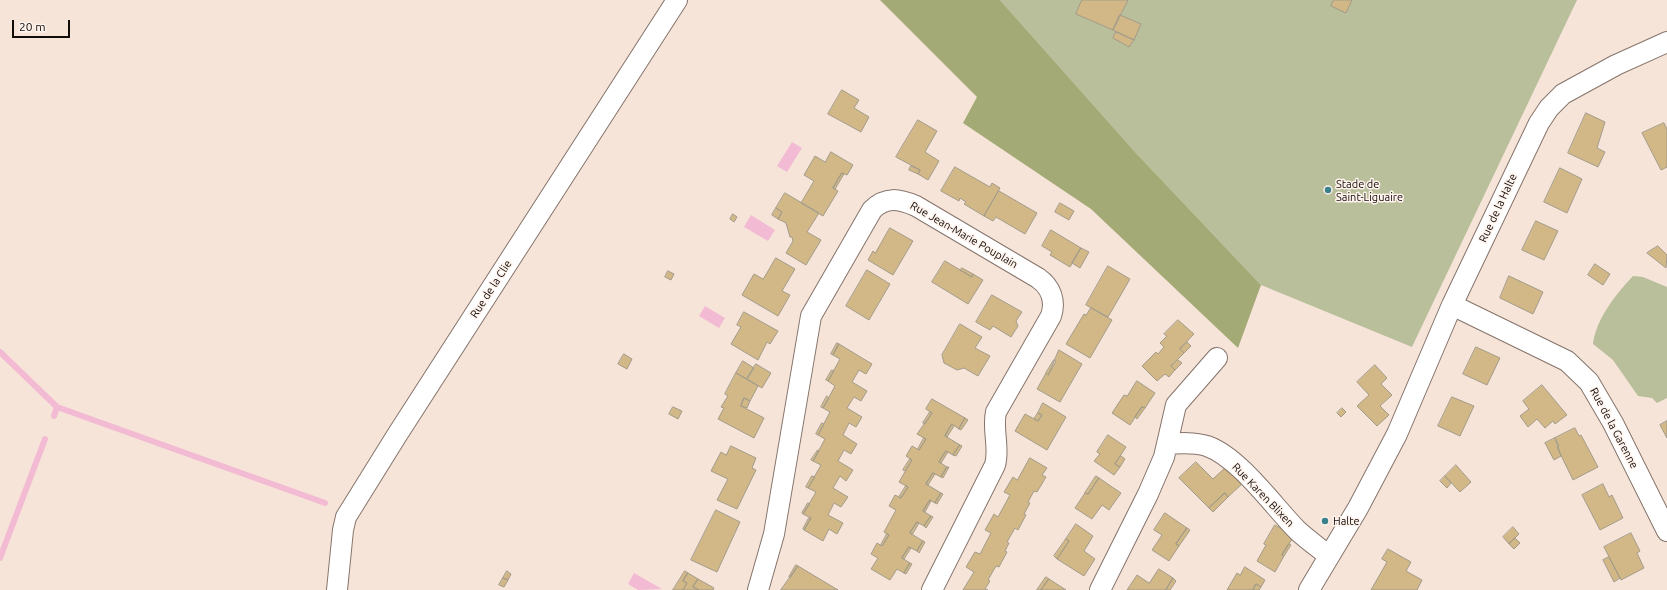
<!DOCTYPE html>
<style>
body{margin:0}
#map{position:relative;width:1667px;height:590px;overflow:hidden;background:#f7e4d9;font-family:Ubuntu,sans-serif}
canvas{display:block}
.scale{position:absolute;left:12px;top:20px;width:58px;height:18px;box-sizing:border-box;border:2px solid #120c09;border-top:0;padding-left:5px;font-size:12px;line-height:14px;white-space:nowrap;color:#120c09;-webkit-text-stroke:3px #fff3ed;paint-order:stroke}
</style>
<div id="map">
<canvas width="1667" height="590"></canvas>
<div class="scale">20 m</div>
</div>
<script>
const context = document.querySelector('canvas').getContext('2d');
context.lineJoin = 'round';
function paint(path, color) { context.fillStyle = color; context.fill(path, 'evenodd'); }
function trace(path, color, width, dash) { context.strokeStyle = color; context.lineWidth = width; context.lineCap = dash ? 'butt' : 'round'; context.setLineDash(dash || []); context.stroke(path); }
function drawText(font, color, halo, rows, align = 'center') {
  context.font = font + ' Ubuntu,sans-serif'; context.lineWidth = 3; context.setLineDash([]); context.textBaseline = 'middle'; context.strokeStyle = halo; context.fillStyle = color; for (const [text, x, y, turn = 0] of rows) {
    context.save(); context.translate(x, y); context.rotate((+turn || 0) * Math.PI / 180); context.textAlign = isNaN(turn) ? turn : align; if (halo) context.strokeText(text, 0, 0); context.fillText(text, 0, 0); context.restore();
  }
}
const green = new Path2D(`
 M1000 0H1577L1412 347 1261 285 1136 153Z
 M1633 276 1643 277 1667 287V398L1657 403 1652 398 1638 396 1613 360 1593 344C1596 319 1616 294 1633 276Z`);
const forest = new Path2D(`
 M880 0H1000L1136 153 1261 285 1238 348 1091 209 963 123 977 97Z`);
const water = new Path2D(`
 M792 142 802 148 787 172 777 166Z
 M751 215 775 230 768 241 744 227Z
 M705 306 725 318 719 328 699 316Z
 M634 573 662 589 638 590 628 584Z`);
const stream = new Path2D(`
 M0 352 57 407 325 503
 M54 416 57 407
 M0 558 45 439`);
const building = new Path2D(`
 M1082 0H1128L1113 30 1076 14Z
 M1334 0H1352L1346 13 1331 6Z
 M1120 15 1141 24 1134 40 1113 30Z
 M1116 32 1134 40 1129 47 1113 38Z
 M842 90 859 100 854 108 869 117 861 132 828 114Z
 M1586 113 1605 122 1597 148 1605 152 1598 167 1568 153Z
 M918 120 937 131 925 152 939 161 928 180 918 174 920 170 896 157Z
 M1664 123 1667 129V167L1661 170 1642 133Z
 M831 152 853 165 847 175 842 173 833 188 838 191 823 216 801 203 814 181 804 175 815 156 825 162Z
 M911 166 920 170 918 174 909 170Z
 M955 167 990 187 992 183 1000 188 984 216 964 204 966 202 960 198 959 201 941 191Z
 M1560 168 1582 179 1567 213 1544 202Z
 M842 173 844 174 835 189 833 188Z
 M999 191 1037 213 1025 234 996 217 993 221 984 216Z
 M785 193 819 213 807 232 821 240 806 265 786 253 793 241 792 237H790L786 223 778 219 782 212 776 208Z
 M1060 203 1074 211 1069 220 1055 212Z
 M776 208 782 212 778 219 772 215Z
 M733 214 737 217 734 222 730 219Z
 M1536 221 1558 231 1544 260 1522 250Z
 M890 228 913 241 893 275 868 260 873 251 875 253Z
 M1051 230 1081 248 1070 267 1050 255 1052 252 1042 246Z
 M1658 246 1667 255 1666 268 1647 253Z
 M1081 248 1089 252 1080 268 1072 263Z
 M776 258 795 269 782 291 790 295 778 316 742 295 754 274 763 279Z
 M945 261 972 277 973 274 983 280 968 304 932 282Z
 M1595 264 1610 274 1603 285 1588 275Z
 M1108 266 1130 279 1108 317 1086 305Z
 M962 268 973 274 972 277 960 270Z
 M867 270 890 284 869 320 846 306Z
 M668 271 674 274 671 280 665 277Z
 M1509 276 1543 292 1533 314 1500 298Z
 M992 295 1022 312 1016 321 1018 326 1011 337 993 326 990 330 976 322Z
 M1091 308 1112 320 1090 358 1066 344 1084 314 1086 315Z
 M744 312 778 331 770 344 767 342 758 360 731 344 741 327 737 325Z
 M1178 320 1194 334 1180 349 1184 353 1171 366 1175 370 1169 377 1165 374 1157 381 1142 366 1156 352 1158 354 1164 347 1160 343 1167 336 1164 334Z
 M960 324 982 337 975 348 990 356 978 376 964 368 957 370 944 363 942 355Z
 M1187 342 1191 346 1184 353 1180 349Z
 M837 343 839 344 833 355 831 354Z
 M839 344 872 364 866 374 859 370 852 382 867 391 861 401 854 397 847 408 862 417 856 427 849 423 843 435 857 444 851 454 844 450 838 461 853 470 846 481 840 476 833 488 848 497 841 507 834 503 828 515 843 523 837 534 829 529 823 541 804 530 811 518 803 514 816 492 808 488 821 465 813 461 825 439 818 435 830 412 823 408 835 386 828 381 840 359 833 355Z
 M1476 347 1500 358 1487 385 1463 374Z
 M1059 350 1082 364 1060 402 1037 389 1046 373 1048 375Z
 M624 354 632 359 627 369 618 364Z
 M1054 360 1056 361 1048 375 1046 373Z
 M1178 360 1182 363 1175 370 1171 366Z
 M743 361 754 368 747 379 736 373Z
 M756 364 771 373 762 388 747 379Z
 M1375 365 1387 378 1381 384 1392 395 1380 406 1389 415 1377 426 1357 406 1369 395 1357 382Z
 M832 370 834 371 828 381 826 380Z
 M736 373 758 386 750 401 744 398 741 406 764 418 754 438 718 419 724 408 721 407 728 396 725 394Z
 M1137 381 1155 393 1145 408 1142 407 1130 425 1112 413 1124 395 1127 396Z
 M1542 385 1567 415 1555 424 1553 421 1545 428 1537 419 1528 427 1520 416 1529 409 1523 401Z
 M827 396 829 398 823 408 821 407Z
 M1452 397 1474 406 1460 436 1438 426Z
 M744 398 750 401 747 408 741 406Z
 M932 399 965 418 959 429 952 424 945 436 960 445 953 455 946 451 939 462 947 467 941 477 933 473 926 484 941 493 935 503 930 500 923 511 931 516 924 526 917 522 910 533 923 541 917 551 909 547 902 558 910 563 904 573 897 569 890 580 871 569 878 558 871 554 877 543 882 546 889 535 884 532 896 510 889 506 895 495 901 498 908 487 899 482 912 460 906 456 912 446 919 450 926 439 917 434 932 413 926 409Z
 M1043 403 1066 417 1047 450 1015 431 1025 414 1038 421 1042 415 1038 413Z
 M673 407 682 411 678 419 669 414Z
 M1142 407 1145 408 1137 419 1135 417Z
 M1342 408 1346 412 1341 417 1337 413Z
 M930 412 932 413 925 424 923 423Z
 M1038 413 1042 415 1038 421 1034 419Z
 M965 418 968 420 961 430 959 429Z
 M1667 421V438L1660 425Z
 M822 423 824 424 818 435 816 434Z
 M952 424 954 426 947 437 945 436Z
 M1575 428 1579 436 1581 435 1598 467 1573 480 1557 447 1559 446 1555 438Z
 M1108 435 1126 447 1115 464 1120 467 1114 475 1094 461 1100 454 1097 452Z
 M924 438 926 439 919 450 918 449Z
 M1555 438 1561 456 1554 460 1545 443Z
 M960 445 962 446 956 456 953 455Z
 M731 446 756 458 752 468 756 470 737 509 717 500 728 479 711 471 721 452 726 455Z
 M818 450 819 451 813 461 811 460Z
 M946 451 948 452 941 463 939 462Z
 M1121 456 1125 459 1120 467 1115 464Z
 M1030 458 1047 468 1042 475 1046 477 1037 492 1034 491 1028 502 1030 503 1024 514 1026 515 1018 530 1015 528 1007 542 1009 543 1005 551 1007 552 999 567 996 566 988 580 990 581 985 589 988 590H963L974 572 966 567 975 552 980 554 991 533 985 530 994 514 998 517 1010 495 1004 492 1013 477 1017 480Z
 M910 459 912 460 905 471 903 470Z
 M1196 462 1213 479 1227 466 1243 483 1228 497 1225 493 1209 508 1179 478Z
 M1456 465 1471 482 1460 492 1445 476Z
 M947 467H949L943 478 941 477Z
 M933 473 935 474 928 485 926 484Z
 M812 476 815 477 808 488 806 487Z
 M1096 476 1099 478 1088 494 1085 493Z
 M1445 476 1451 483 1447 488 1440 481Z
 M1099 478 1121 493 1109 510 1102 505 1092 519 1075 508 1085 493 1088 494Z
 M1603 484 1609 497 1612 495 1623 518 1600 530 1582 495Z
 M906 486 908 487 901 498 899 497Z
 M941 493 943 494 937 504 935 503Z
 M1225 493 1228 497 1213 512 1209 508Z
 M930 500 931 501 925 512 923 511Z
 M808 503 810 504 803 514 802 513Z
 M716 510 740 522 717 572 691 560Z
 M1165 513 1187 528 1176 544 1179 546 1169 561 1152 550 1162 535 1154 530Z
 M931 516 933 517 926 528 924 526Z
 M809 518H811L804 530 803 529Z
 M917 522 919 523 912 535 910 533Z
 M1076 524 1093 536 1084 551 1095 559 1084 576 1057 559 1069 541 1066 539Z
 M1275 525 1294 536 1282 555 1284 556 1275 572 1257 561 1266 545 1264 544Z
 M1513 527 1519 534 1509 544 1503 537Z
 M1187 528 1190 530 1179 546 1176 544Z
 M1631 533 1640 551 1637 553 1644 568 1621 580 1604 547Z
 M887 534 889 535 882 546 881 545Z
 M1515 538 1520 543 1514 549 1509 544Z
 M1066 539 1069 541 1057 559 1054 556Z
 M923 541 925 542 919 553 917 551Z
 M1289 544 1291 545 1284 556 1282 555Z
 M909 547 911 548 904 559 902 558Z
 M1388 549 1411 562 1406 571 1422 580 1417 590H1371L1387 562 1382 559Z
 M1609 557 1620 578 1614 582 1603 560Z
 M910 563 912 564 906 574 904 573Z
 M796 565 798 566 790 578 789 577Z
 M798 566 838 590H781Z
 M1245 567 1265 580 1261 587 1256 584 1253 590H1227L1237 573 1240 575Z
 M1159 569 1173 578 1166 590H1127L1137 575 1149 583Z
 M507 571 511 574 508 580 503 578Z
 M685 571 688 573 683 581 687 583 683 590H673Z
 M688 573 698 579 693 587 699 590H683L687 583 683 581Z
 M1046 577 1049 579 1041 590H1037Z
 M503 578 508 580 504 587 499 585Z
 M1173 578 1176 581 1170 590H1166Z
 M698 579 714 588 713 590H699L693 587Z
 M1049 579 1066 590H1041Z
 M1256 584 1261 587 1259 590H1253Z`);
const minor = new Path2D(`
 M1452 305 1567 361 1589 382 1613 423 1667 531
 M1167 444C1180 443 1194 442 1207 446 1239 457 1274 507 1298 531 1308 540 1319 548 1329 556
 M337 590 343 530 346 517 397 435 677 0
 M758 590 774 534 811 316 872 210C886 196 899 199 916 206L1038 278C1051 287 1056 301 1051 316L996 412C992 430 1000 448 995 465L932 590
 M1100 590 1148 494 1164 457 1176 405 1217 358
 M1309 590 1358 508 1397 434 1452 305 1539 123 1549 108 1563 94 1616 65 1667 42`);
const markers = [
 [1328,190,4,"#3a818b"],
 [1325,521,4,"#3a818b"]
];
const poiNames = [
 ["Stade de",1336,184],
 ["Saint-Liguaire",1336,197],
 ["Halte",1333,521]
];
const streetNames = [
 ["Rue de la Halte",1498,208,-65],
 ["Rue Jean-Marie Pouplain",964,235,30],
 ["Rue de la Clie",491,289,-57],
 ["Rue de la Garenne",1614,428,62],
 ["Rue Karen Blixen",1263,495,46]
];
paint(green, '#b9bf9b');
paint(forest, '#a3aa76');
paint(water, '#f2bad3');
trace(stream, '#f2bad3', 6);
paint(building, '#d1b886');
trace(building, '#a39b8a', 1);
trace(minor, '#85746b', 22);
trace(minor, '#fff', 20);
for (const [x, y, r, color] of markers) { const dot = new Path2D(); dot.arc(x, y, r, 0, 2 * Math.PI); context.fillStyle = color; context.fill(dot); trace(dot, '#fff3ed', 1.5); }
drawText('11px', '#120c09', '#fff3ed', poiNames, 'left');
drawText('11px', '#120c09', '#fff3ed', streetNames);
</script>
